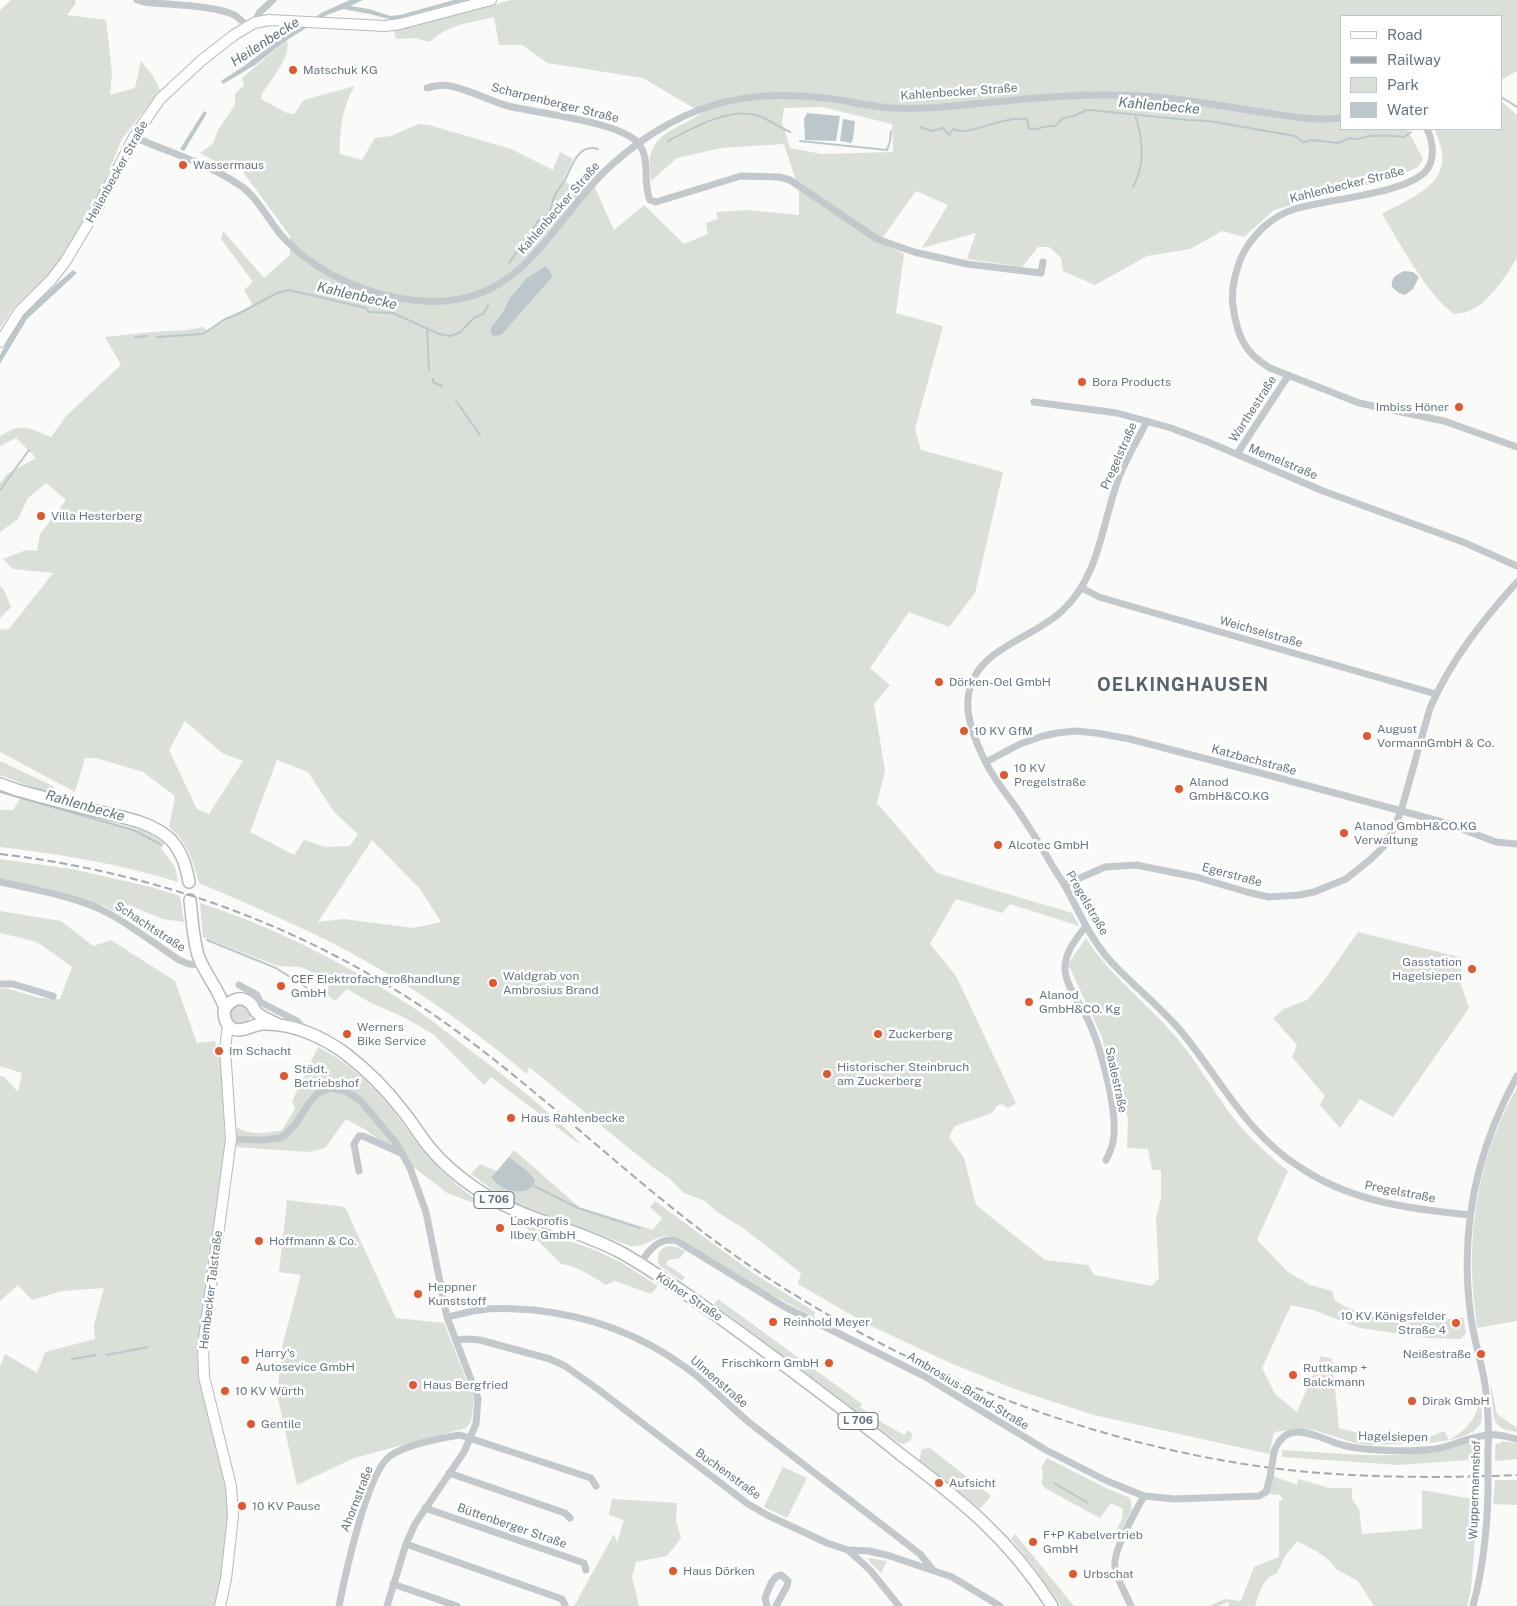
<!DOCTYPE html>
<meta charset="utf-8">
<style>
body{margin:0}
#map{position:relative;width:1517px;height:1606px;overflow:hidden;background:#fafaf8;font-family:"Public Sans",sans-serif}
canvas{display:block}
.legend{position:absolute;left:1340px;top:15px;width:162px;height:115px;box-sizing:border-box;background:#fff;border:1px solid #c1c8cd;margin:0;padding:6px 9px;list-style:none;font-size:15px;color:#657683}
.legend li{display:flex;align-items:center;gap:10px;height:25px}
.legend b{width:25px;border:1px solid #c1c8cd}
</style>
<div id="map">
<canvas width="1517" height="1606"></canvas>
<ul class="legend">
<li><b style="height:6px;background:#fff"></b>Road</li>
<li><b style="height:6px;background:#a2aab0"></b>Railway</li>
<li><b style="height:14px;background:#dadfd7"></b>Park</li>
<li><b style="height:14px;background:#bbc7cb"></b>Water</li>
</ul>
</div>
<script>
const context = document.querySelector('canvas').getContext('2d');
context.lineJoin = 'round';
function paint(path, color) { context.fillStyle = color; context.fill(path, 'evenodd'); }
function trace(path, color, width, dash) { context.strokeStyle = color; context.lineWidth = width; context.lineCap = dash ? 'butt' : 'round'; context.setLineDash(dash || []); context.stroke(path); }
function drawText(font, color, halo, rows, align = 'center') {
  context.font = font + ' "Public Sans",sans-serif'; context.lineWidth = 5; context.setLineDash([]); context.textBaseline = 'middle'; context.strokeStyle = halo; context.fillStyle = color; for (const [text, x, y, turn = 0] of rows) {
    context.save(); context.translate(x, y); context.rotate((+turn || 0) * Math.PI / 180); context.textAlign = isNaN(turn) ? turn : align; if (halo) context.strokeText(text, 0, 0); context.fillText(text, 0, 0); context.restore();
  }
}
const green = new Path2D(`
 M11 0H75L76 3 67 15 106 20 112 73 110 95 135 88 141 61 153 76 160 90 122 139 100 192 62 257 51 273 13 309 0 328V10Z
 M511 0H1517V71L1501 80V16H1341V129H1407L1423 159 1418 167 1391 179 1320 197 1274 210 1244 237 1222 231 1190 249 1147 256 1095 285 1063 271 1061 258 1049 247H1038L1022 267 967 259 976 233 922 248 948 205 916 191 880 241 904 254 896 313 943 326 915 429 921 450 1003 472 975 593 949 627 909 612 870 668 890 685 874 704 885 771 877 803 937 873 1072 913 1079 926 1010 904 1002 913 956 899 930 944 956 976 1016 1103 1008 1108 1002 1104 997 1106 992 1113 955 1126 949 1137 964 1158 976 1205 1045 1260 1088 1265 1094 1275 1152 1286 1159 1278 1156 1218 1161 1197V1170H1152L1148 1149 1127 1148 1128 1118 1125 1110 1118 1106 1116 1088 1101 1035 1068 964 1086 938C1110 976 1147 1003 1176 1037 1194 1058 1208 1082 1224 1105 1242 1131 1264 1152 1288 1171L1257 1240 1288 1272 1310 1285 1332 1291 1335 1301 1348 1308 1375 1317 1428 1322 1463 1317 1466 1333 1461 1339 1427 1338 1360 1328 1313 1310 1291 1305 1262 1368 1275 1394 1297 1412 1321 1356 1332 1359 1339 1428 1362 1434 1429 1437 1444 1431 1449 1440C1469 1429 1480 1414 1480 1391L1482 1418C1479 1445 1412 1444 1392 1444 1382 1444 1370 1446 1361 1444 1344 1441 1321 1430 1305 1429 1295 1429 1285 1431 1274 1432L1269 1454 1094 1415 1020 1391 948 1362 865 1323 798 1284 801 1273 743 1228 717 1212 705 1201 684 1193 669 1178 651 1166 529 1067 527 1074C478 1034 427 995 371 964 316 932 257 908 199 883 193 861 187 841 169 827L175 796 143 772 96 758H85L75 792 0 752V630L9 629 53 573 13 569 3 559 26 550 37 551 40 534 66 500 46 483 28 498 18 519 0 532V483L7 474 36 458 16 438 0 446V436C21 422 29 428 51 437L66 416 121 365 105 337 152 332 187 330 202 327 209 331 228 317 253 305 244 290 253 282 221 239 223 231 264 278 290 255V236L241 169H230L200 153 213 144 218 130 235 105V94L244 85 242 78 287 40C292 56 270 81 262 94L261 99 287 113 294 114 304 100 355 86C343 104 339 132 340 154L362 160 375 138 391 136 419 124 429 125 511 149 553 170 560 152 573 159 563 180 578 190 590 177 614 230 644 205 684 244 708 234 706 223 718 219 716 212 747 210 799 215V190L784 144 721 148 677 158 651 181C650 174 649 165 650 157 655 131 684 126 702 113L643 78 547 63 522 45H499L494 17C470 23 448 24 430 42L415 38 396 39 394 31ZM822 107 892 124 893 152 822 154 790 148 782 122 784 108ZM185 721 222 753 243 761 209 814 197 809 169 750ZM277 760 308 772 334 812 358 834 350 846 326 847 304 840 294 855 250 832ZM372 840 420 889 441 922 414 928 344 919 318 922Z
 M1501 101 1517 115V258C1506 276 1487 306 1466 312 1463 313 1458 313 1454 314 1427 295 1400 243 1382 214 1420 193 1460 181 1434 129H1501Z
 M0 586 4 590 11 607 0 618Z
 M0 761 53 786 58 793 55 796 0 775Z
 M21 798 144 831 164 842 161 848 175 867 178 882C120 864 61 854 0 847V810H13Z
 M0 859 72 869 151 887 180 896 184 922 163 919 126 904 122 916 102 905 100 906 0 879Z
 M200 903C275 927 348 965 414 1008 435 1022 455 1039 475 1054 512 1082 550 1111 582 1145L571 1138 491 1077 484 1085 433 1034 403 1017 371 1003 347 989 335 1001 326 994 331 981 301 967 278 966 203 937Z
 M0 911 61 921 93 946 111 940 175 981 197 1043 215 1041 222 1063 225 1142 216 1232 197 1356 205 1401 216 1439 228 1496 229 1523 219 1589 215 1606H0V1367L5 1354 37 1373 45 1352 95 1339 94 1325 104 1288 62 1291 32 1300 18 1285 0 1301V1076H3L18 1092 22 1073 0 1066V989L6 988 40 998 60 999 72 967 37 942 0 933Z
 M1358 932 1463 958 1460 981 1469 1008 1393 1117 1360 1099 1340 1128 1320 1105 1325 1096 1292 1057 1297 1045 1273 1018 1284 1009 1307 1000 1323 982Z
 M229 1014a11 11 0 1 1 22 0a11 11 0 1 1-22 0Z
 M318 1047C346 1061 371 1083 391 1108 406 1127 419 1147 436 1165 450 1180 465 1192 482 1204L468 1201 447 1193 366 1130 346 1119 325 1148 308 1152 236 1147 237 1127C248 1136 268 1133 282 1130L295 1109 292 1101Z
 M1517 1088V1321L1477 1328C1475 1308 1472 1287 1472 1267 1471 1206 1486 1141 1517 1088Z
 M514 1150 579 1207 653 1230 662 1218 650 1207 655 1201 753 1273 815 1312 814 1317 748 1282 679 1238C675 1238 670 1236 666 1236 652 1237 646 1248 630 1246L516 1203 498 1194 471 1174 480 1164 497 1171Z
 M287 1200 345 1207 396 1318 444 1323 474 1399 471 1422 466 1428 354 1458 297 1485 277 1394 283 1343 301 1275 279 1272Z
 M527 1225 597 1251 622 1263 658 1286 651 1294 615 1281 606 1285C591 1276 578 1266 561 1264L529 1232Z
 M668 1246 676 1247 685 1251 680 1258 668 1260 666 1264 685 1277 682 1281 660 1266C655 1258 659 1248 668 1246Z
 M718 1299 862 1404 860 1407 883 1423 904 1435 909 1430 912 1434 911 1440 904 1444 899 1443 714 1304Z
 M1490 1381 1497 1414 1517 1428V1432C1507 1430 1498 1429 1494 1419Z
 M1472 1441 1480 1445 1481 1459 1399 1465 1282 1457V1450C1341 1453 1416 1464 1472 1441Z
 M1502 1441 1517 1443V1459L1495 1461V1448L1496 1444 1501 1443Z
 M930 1448 991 1496 980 1509 919 1460 922 1449Z
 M1047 1458 1108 1489 1130 1498 1132 1509 1116 1541 1112 1539 1122 1519 1123 1509 1111 1503 1100 1518 1045 1488 1042 1484 1043 1471 1041 1468Z
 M783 1467 807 1478 787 1518 764 1507Z
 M1273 1476 1297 1485 1298 1479 1329 1488H1352V1499L1359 1509 1362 1534 1422 1529V1490L1478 1500 1471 1589 1467 1606H1374L1358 1581 1336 1569 1329 1560 1316 1551 1297 1541 1285 1556 1277 1573C1262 1579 1260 1591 1255 1606H1229L1228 1602 1218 1606H1209L1225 1599 1241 1601 1254 1567 1279 1557V1501L1283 1500 1280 1495 1269 1494Z
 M1495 1480H1517V1505L1493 1504Z
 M612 1499 677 1503 676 1521 681 1538 667 1556 636 1562 632 1577 639 1606H574L614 1534 617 1543 624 1520 609 1515Z
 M1015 1534 1074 1606H1061L1033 1566 1011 1539Z
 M868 1558 887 1561 881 1573 870 1562Z`);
const water = new Path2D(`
 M350 0H363L350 6 369 9 390 16 400 15 454 0H467L392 20 370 14 343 9 327 15 287 40 255 65 223 84 221 81 244 66 269 47 275 40 301 28 321 13Z
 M204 111 207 113 184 151 180 149Z
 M807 113 840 116 836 141 805 140 804 119Z
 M843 119 855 121 853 139 851 143 840 141Z
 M546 266 553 276 501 335 494 336 491 333V328L504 310 510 298 527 278Z
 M73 270 77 273 27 319 0 364V355L19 320 29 308Z
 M1404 271 1413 272 1419 277 1413 289 1405 295 1399 293 1392 287C1391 277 1396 275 1404 271Z
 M509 1157 529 1173 535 1180C533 1194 515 1193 504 1188 499 1186 495 1181 491 1178Z`);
const stream = new Path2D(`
 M1501 97 1517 107
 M920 127 932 131 943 128 949 135 953 129C958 130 961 132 965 131 986 128 1005 117 1026 119L1028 122V128C1037 132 1046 124 1055 126L1063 118 1074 116 1086 110H1090L1188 120 1209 121 1295 136 1303 142 1312 140 1338 143 1350 138C1361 141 1360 137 1370 136 1382 135 1393 135 1404 137L1411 132
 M668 141C692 128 731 106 759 116 770 120 779 127 790 132
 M800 141 887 150 890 141 891 131
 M1133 187C1146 164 1143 139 1135 115
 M509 263 539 220C553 215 550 206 555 195 558 189 563 184 566 178 572 165 579 143 598 149
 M427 330 429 370
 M135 337 147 336
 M157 337 203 334 225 319 238 314 277 293 289 290 366 308 369 312 393 313 439 334 450 336 459 333 474 318 484 313 488 305
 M433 379V382L442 386
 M456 401 480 435
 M0 490 29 450
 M0 792 133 830 162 845
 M207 940 276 968 307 988
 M534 1186 578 1208 640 1228
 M106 1355 148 1347
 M72 1359 96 1355
 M1054 1483 1088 1503`);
const street = new Path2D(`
 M137 0 144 2C166 5 218 5 236 16 240 19 244 23 247 27
 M254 23 260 12 273 0
 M427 88C434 86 442 84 450 86 470 90 488 100 508 106 536 113 623 122 639 144 651 160 642 182 650 200L656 202 741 176 779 177 790 180 877 239 914 252 967 264 1041 273 1043 262
 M1427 129C1433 141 1436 161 1425 172 1403 194 1327 199 1295 209 1271 216 1251 236 1241 258 1235 273 1231 291 1233 306 1237 335 1244 353 1270 368L1359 403 1444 421 1517 447
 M134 137C168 152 206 163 238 184 257 196 267 218 281 235 316 274 371 298 424 301 518 307 546 232 601 175 631 145 672 117 714 105 753 93 793 94 833 99 853 102 873 107 893 108 927 110 960 105 994 102 1043 97 1092 93 1141 96 1181 98 1221 106 1261 112 1287 116 1314 121 1341 118
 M1034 402 1117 413 1171 428 1208 442 1323 491 1463 542 1517 566
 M1147 421C1137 442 1123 463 1116 486 1101 530 1098 578 1062 611 1030 641 973 648 968 699 966 719 977 745 986 763 996 783 1011 799 1023 818 1029 827 1035 837 1041 846 1048 859 1056 872 1064 884 1078 909 1088 934 1106 956 1130 984 1161 1006 1184 1035 1223 1083 1247 1134 1301 1168 1352 1202 1411 1209 1470 1215
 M1237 454 1288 376
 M1082 588 1099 597 1116 602 1436 694
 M986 762 1020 744 1043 736 1057 733 1076 731 1096 733 1130 739 1268 775 1446 823 1496 842 1517 844
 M0 882C36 890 75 896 108 913 132 926 155 944 179 960L189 964 202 965
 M1064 885 1105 867 1136 865 1196 877 1247 892 1269 897 1299 895 1314 892 1346 879 1372 858 1384 846 1392 832 1401 811 1430 708C1451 660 1482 621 1517 582
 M1086 926C1076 939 1064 953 1065 970 1067 987 1078 1001 1086 1016 1100 1043 1119 1112 1113 1142 1112 1148 1109 1154 1106 1160
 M0 984H13L53 996
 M239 985 257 995 260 1002 297 1021 301 1026 300 1030
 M231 1139 263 1140 279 1138 285 1135 295 1125 309 1103 318 1093 331 1088 345 1091 360 1100 396 1143 410 1168 426 1212 447 1317 478 1398 476 1424 464 1452 415 1524 406 1544 387 1606
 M359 1171 354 1144 359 1136H363L403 1154
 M640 1264C648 1251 659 1236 677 1241L783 1306 924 1376 1046 1450 1107 1481 1144 1496 1174 1499 1259 1496 1266 1492 1270 1477
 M447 1317C458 1315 469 1311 481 1310 498 1307 516 1309 534 1310 589 1316 640 1334 685 1367 709 1384 729 1406 751 1424L920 1554 933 1570
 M456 1340 466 1339 480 1340 550 1359 565 1366 599 1390 748 1504 767 1515 827 1543 848 1550 869 1551 890 1556 952 1577 1000 1606
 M1488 1450C1489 1426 1488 1402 1484 1378 1480 1358 1474 1339 1471 1318 1459 1233 1476 1151 1517 1076
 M1274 1452C1286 1418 1315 1436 1339 1444 1347 1447 1356 1448 1365 1449 1388 1451 1412 1452 1435 1449 1453 1446 1469 1437 1487 1435 1496 1433 1507 1437 1517 1439
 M449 1473 565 1513 570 1518
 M425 1508 584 1563 586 1570
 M406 1544 562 1599 565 1605
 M848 1550 870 1570 899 1606
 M393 1584 457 1606
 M339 1606C345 1576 367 1472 390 1456 406 1445 441 1438 460 1435L591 1478 596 1486
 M767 1606 765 1598C769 1589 771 1577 781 1575L788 1581 787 1586 776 1606
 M1131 1606C1126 1594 1117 1580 1115 1567 1112 1551 1136 1511 1144 1496
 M1473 1606C1483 1569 1487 1531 1488 1493`);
const secondary = new Path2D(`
 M0 342 19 312 51 280 65 262 98 207 134 137 160 99 202 60 234 35 254 23 269 20 385 26 400 24 491 0
 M220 1606 226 1579 233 1516 231 1486 204 1377 203 1346 231 1139 225 1049 228 1025`);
const primary = new Path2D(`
 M0 784 17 790C41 797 65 803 88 809 115 816 151 820 171 840 182 852 186 866 189 882
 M190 900C192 918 193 938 198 955 205 975 219 989 225 1009
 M279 1025C272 1021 263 1018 257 1013 254 1010 253 1006 250 1003 240 994 228 1001 224 1011 224 1019 226 1025 233 1029 244 1033 253 1024 263 1024 293 1023 323 1037 346 1054 367 1070 386 1089 402 1110 412 1122 420 1136 430 1148 443 1164 460 1178 478 1190 522 1220 576 1228 622 1253 645 1266 667 1281 689 1296 732 1326 775 1358 817 1390 845 1411 873 1432 900 1454 962 1501 1010 1539 1052 1606`);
const rail = new Path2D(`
 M0 854C169 874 329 935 466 1038 565 1112 653 1201 756 1270 916 1377 1106 1451 1298 1471 1371 1478 1444 1478 1517 1475`);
const streetBridge = new Path2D(`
 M1488 1450V1493
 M1270 1477 1274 1452`);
const markers = [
 [293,70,5,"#e4572e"],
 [183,165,5,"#e4572e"],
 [1082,382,5,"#e4572e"],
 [1459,407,5,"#e4572e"],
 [41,516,5,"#e4572e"],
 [939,682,5,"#e4572e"],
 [964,731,5,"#e4572e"],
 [1367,736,5,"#e4572e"],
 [1004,775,5,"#e4572e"],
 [1179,789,5,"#e4572e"],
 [1344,833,5,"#e4572e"],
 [998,845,5,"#e4572e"],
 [1472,969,5,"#e4572e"],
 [493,983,5,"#e4572e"],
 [281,986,5,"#e4572e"],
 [1029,1002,5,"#e4572e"],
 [347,1034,5,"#e4572e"],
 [878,1034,5,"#e4572e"],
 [219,1051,5,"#e4572e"],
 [827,1074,5,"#e4572e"],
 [284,1076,5,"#e4572e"],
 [511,1118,5,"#e4572e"],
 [500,1228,5,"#e4572e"],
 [259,1241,5,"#e4572e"],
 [418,1294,5,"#e4572e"],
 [773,1322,5,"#e4572e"],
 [1456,1323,5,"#e4572e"],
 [1481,1354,5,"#e4572e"],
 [245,1360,5,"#e4572e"],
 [829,1363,5,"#e4572e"],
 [1293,1375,5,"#e4572e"],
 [413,1385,5,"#e4572e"],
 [225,1391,5,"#e4572e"],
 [1412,1401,5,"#e4572e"],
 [251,1424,5,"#e4572e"],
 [939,1483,5,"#e4572e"],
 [242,1506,5,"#e4572e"],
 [1033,1542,5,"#e4572e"],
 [673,1571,5,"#e4572e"],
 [1073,1574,5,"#e4572e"]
];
const shields = [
 [494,1200,40],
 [858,1421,40]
];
const shieldNames = [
 ["L 706",494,1200],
 ["L 706",858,1421]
];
const poiNames = [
 ["Matschuk KG",303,70],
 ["Wassermaus",193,165],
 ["Bora Products",1092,382],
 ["Imbiss Höner",1449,407,"right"],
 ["Villa Hesterberg",51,516],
 ["Dörken-Oel GmbH",949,682],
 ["August",1377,729],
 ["VormannGmbH & Co.",1377,743],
 ["10 KV GfM",974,731],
 ["10 KV",1014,768],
 ["Pregelstraße",1014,782],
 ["Alanod",1189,782],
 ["GmbH&CO.KG",1189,796],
 ["Alanod GmbH&CO.KG",1354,826],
 ["Verwaltung",1354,840],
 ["Alcotec GmbH",1008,845],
 ["Gasstation",1462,962,"right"],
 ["Hagelsiepen",1462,976,"right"],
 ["Waldgrab von",503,976],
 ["Ambrosius Brand",503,990],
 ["CEF Elektrofachgroßhandlung",291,979],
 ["GmbH",291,993],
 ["Alanod",1039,995],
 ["GmbH&CO. Kg",1039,1009],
 ["Werners",357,1027],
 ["Bike Service",357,1041],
 ["Zuckerberg",888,1034],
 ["Im Schacht",229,1051],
 ["Historischer Steinbruch",837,1067],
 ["am Zuckerberg",837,1081],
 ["Städt.",294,1069],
 ["Betriebshof",294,1083],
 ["Haus Rahlenbecke",521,1118],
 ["Lackprofis",510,1221],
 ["Ilbey GmbH",510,1235],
 ["Hoffmann & Co.",269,1241],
 ["Heppner",428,1287],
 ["Kunststoff",428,1301],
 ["10 KV Königsfelder",1446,1316,"right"],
 ["Straße 4",1446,1330,"right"],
 ["Reinhold Meyer",783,1322],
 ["Harry's",255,1353],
 ["Autosevice GmbH",255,1367],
 ["Neißestraße",1471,1354,"right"],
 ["Frischkorn GmbH",819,1363,"right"],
 ["Ruttkamp +",1303,1368],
 ["Balckmann",1303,1382],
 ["Haus Bergfried",423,1385],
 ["10 KV Würth",235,1391],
 ["Dirak GmbH",1422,1401],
 ["Gentile",261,1424],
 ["Aufsicht",949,1483],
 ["10 KV Pause",252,1506],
 ["F+P Kabelvertrieb",1043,1535],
 ["GmbH",1043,1549],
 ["Haus Dörken",683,1571],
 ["Urbschat",1083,1574]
];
const streetNames = [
 ["Kahlenbecker Straße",959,92,-4],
 ["Scharpenberger Straße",555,103,14],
 ["Heilenbecker Straße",117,172,-61],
 ["Kahlenbecker Straße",1347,185,-14],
 ["Kahlenbecker Straße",559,208,-49],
 ["Warthestraße",1253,409,-57],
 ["Pregelstraße",1119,456,-66],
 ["Memelstraße",1283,462,23],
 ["Weichselstraße",1261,632,16],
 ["Katzbachstraße",1254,760,15],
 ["Egerstraße",1232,875,15],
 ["Pregelstraße",1087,903,60],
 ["Schachtstraße",150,927,33],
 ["Saalestraße",1116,1080,78],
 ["Pregelstraße",1400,1192,11],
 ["Hembecker Talstraße",211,1290,-83],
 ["Kölner Straße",689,1297,34],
 ["Ulmenstraße",719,1382,41],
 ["Ambrosius-Brand-Straße",968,1391,31],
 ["Hagelsiepen",1393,1437,1],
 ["Buchenstraße",728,1474,36],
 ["Wuppermannshof",1475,1490,-88],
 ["Ahornstraße",357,1499,-69],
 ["Büttenberger Straße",512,1526,19]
];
const waterNames = [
 ["Heilenbecke",265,42,-33],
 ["Kahlenbecke",1159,106,5],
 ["Kahlenbecke",357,296,13],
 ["Rahlenbecke",85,806,16]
];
const districtNames = [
 ["OELKINGHAUSEN",1183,685]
];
paint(green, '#dadfd7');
paint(water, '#bbc7cb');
trace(stream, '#bbc7cb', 2);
trace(secondary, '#b3babf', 12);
trace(primary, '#b5babe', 14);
trace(street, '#c3c8cc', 7);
trace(secondary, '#fff', 10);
trace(primary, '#fff', 11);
trace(rail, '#a2aab0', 2, [8, 4]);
trace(streetBridge, '#c3c8cc', 7);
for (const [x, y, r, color] of markers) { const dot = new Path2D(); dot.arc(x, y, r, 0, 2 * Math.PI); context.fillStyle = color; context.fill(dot); trace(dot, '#fff', 2); }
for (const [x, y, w] of shields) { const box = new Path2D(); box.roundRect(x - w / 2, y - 8.5, w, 17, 4); context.fillStyle = '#fff'; context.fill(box); trace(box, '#657683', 1); }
drawText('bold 11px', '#657683', null, shieldNames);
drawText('12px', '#657683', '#fff', poiNames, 'left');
drawText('12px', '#657683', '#fff', streetNames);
drawText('italic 14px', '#60757c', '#fff', waterNames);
context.letterSpacing = '1px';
drawText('bold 18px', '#57646e', '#fff', districtNames);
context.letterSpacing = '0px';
</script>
